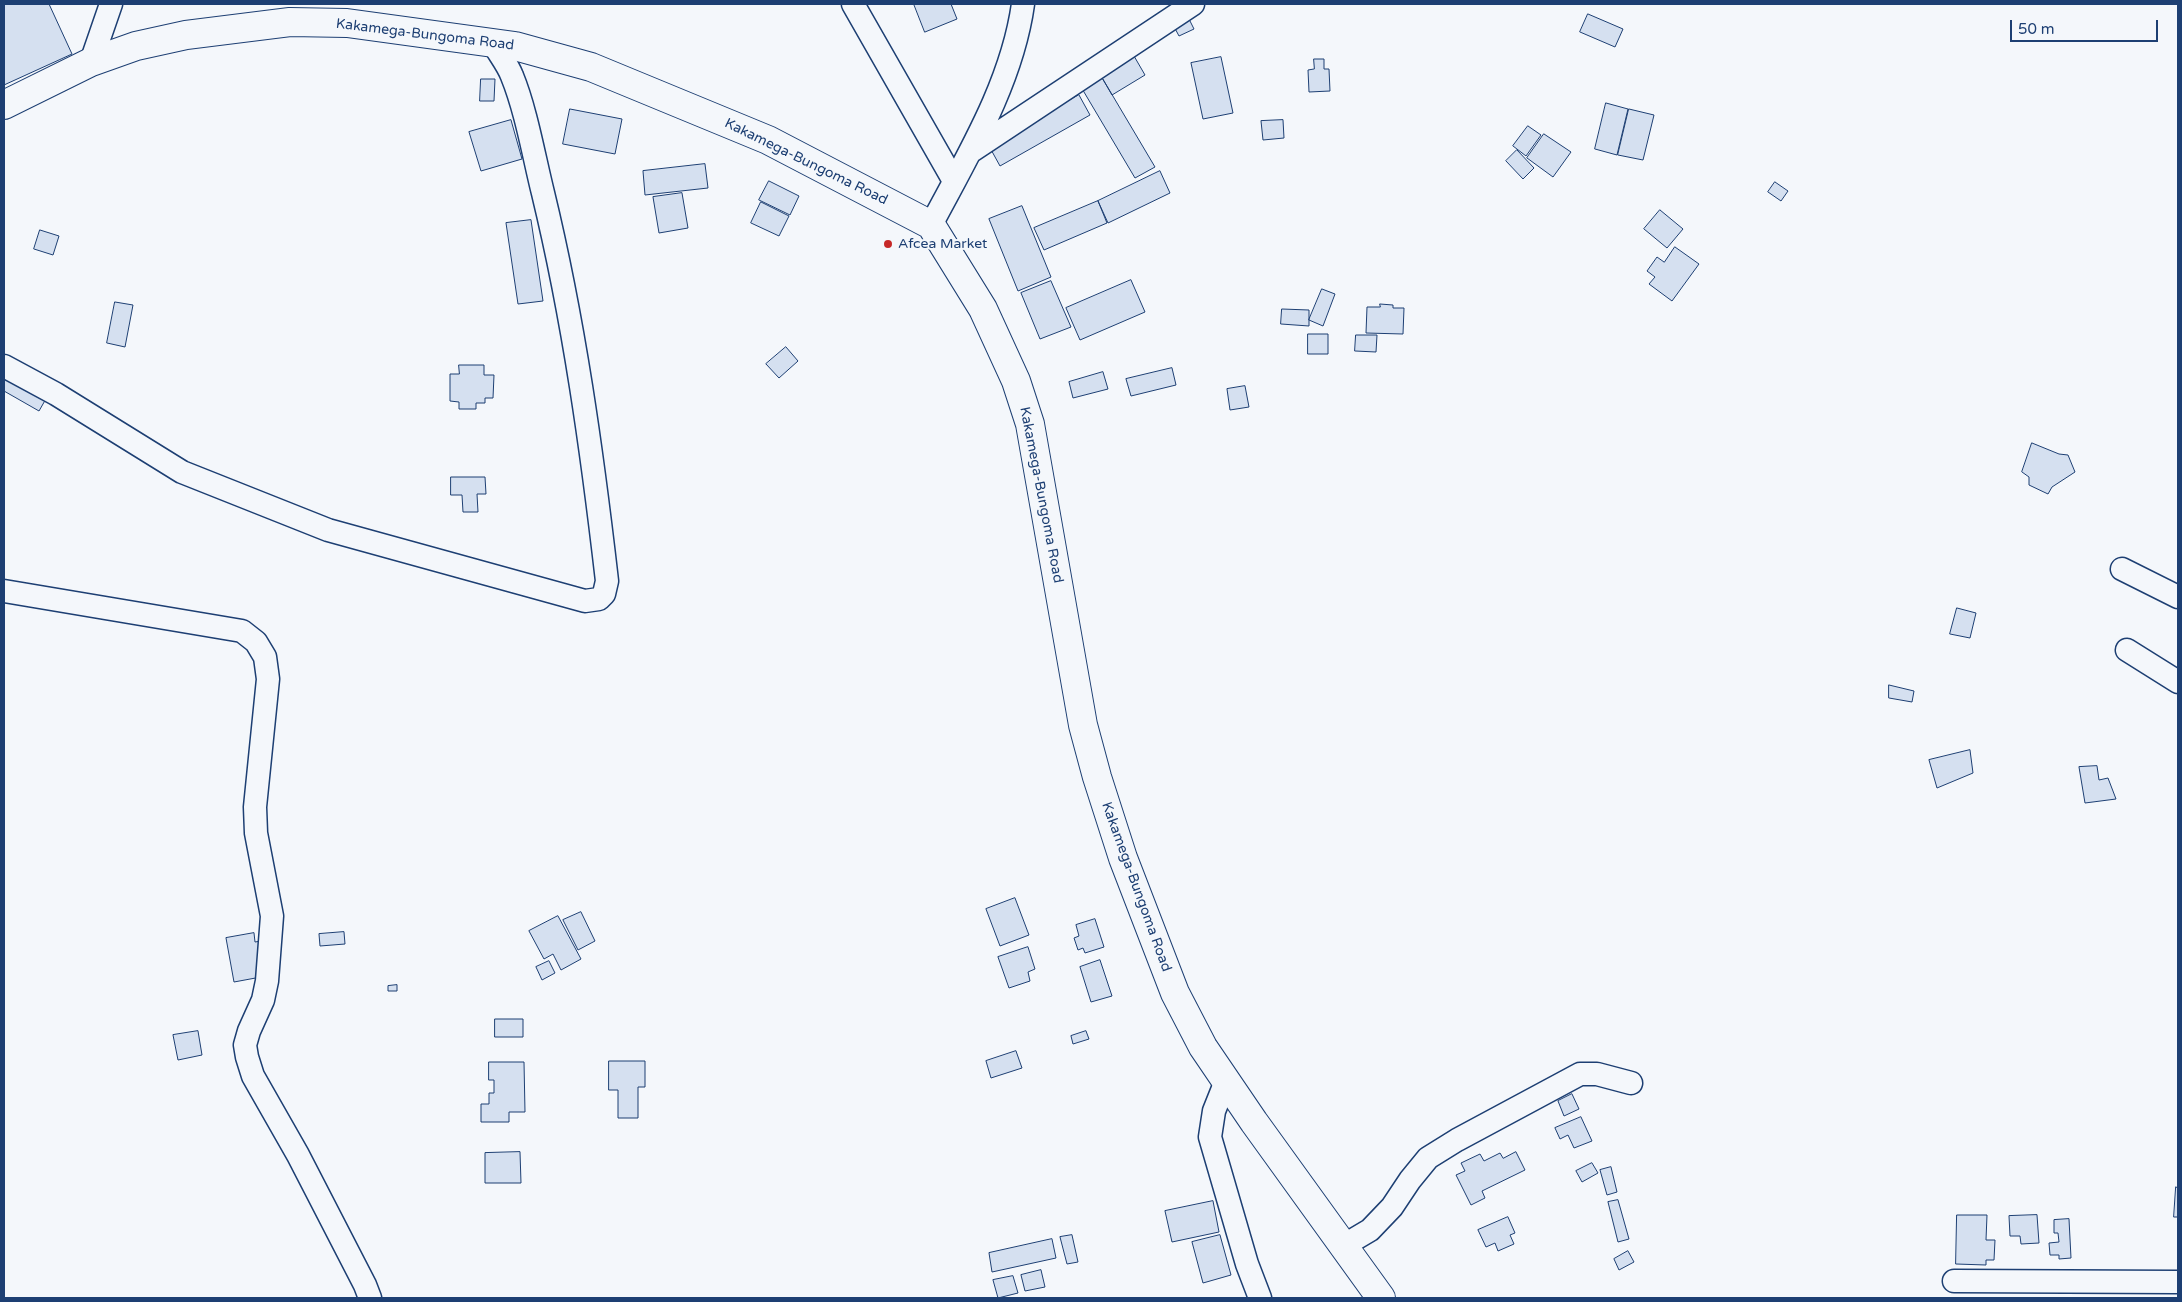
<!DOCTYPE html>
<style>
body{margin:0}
#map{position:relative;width:2182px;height:1302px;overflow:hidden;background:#f4f7fb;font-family:"Varela Round",sans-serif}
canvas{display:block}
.frame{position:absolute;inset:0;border:5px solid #1d3f73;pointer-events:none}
.scale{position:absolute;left:2010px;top:20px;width:148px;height:22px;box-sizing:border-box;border:2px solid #1d3f73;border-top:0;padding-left:6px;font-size:15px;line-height:18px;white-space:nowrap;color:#1d3f73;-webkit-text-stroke:4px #f4f7fb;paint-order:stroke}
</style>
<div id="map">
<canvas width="2182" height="1302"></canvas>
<div class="frame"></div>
<div class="scale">50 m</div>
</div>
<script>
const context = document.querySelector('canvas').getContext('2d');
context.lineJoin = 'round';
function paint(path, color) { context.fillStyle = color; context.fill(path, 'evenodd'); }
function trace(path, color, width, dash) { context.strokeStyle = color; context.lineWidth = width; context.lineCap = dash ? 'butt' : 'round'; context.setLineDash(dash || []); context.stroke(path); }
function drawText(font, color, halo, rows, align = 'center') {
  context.font = font + ' "Varela Round",sans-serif'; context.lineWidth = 4; context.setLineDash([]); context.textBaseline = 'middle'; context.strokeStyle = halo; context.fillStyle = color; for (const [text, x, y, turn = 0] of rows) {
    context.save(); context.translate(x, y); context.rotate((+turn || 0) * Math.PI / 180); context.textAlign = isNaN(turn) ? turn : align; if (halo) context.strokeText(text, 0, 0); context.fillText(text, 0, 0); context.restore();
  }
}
const building = new Path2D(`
 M4 4H49L72 54 4 85Z
 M914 4H951L957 19 925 32Z
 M1185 11 1194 29 1179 36 1170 19Z
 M1588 14 1623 29 1615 47 1580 32Z
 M1134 56 1145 75 1112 95 1101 76Z
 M1221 57 1233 113 1203 119 1191 63Z
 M1314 59H1324V69H1329L1330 91 1309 92 1308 70 1314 69Z
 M1101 76 1155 167 1135 178 1081 87Z
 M481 79H495L494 101H480Z
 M1079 95 1090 115 1000 166 989 146Z
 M1606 103 1628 109 1617 155 1595 149Z
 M570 109 622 119 615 154 563 144Z
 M1629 109 1654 115 1643 160 1618 155Z
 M511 120 522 159 481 171 469 132Z
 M1283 120 1284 138 1263 140 1261 121Z
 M1528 126 1541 135 1526 156 1513 146Z
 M1544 134 1571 152 1553 177 1527 158Z
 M1517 150 1534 168 1523 179 1506 161Z
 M705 164 708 188 645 195 643 171Z
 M1160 171 1170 193 1108 223 1098 201Z
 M769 181 799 196 790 215 759 200Z
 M1775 182 1788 191 1781 201 1768 192Z
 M682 193 688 228 659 233 653 197Z
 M1098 201 1107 223 1044 250 1034 228Z
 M761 202 789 216 779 236 751 223Z
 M1022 206 1051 277 1018 291 989 219Z
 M1660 210 1683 229 1667 248 1644 229Z
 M531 220 543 301 518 304 506 223Z
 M40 230 59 236 53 255 34 249Z
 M1675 247 1699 264 1672 301 1649 284 1655 277 1647 271 1657 257 1664 262Z
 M1131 280 1145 312 1080 340 1066 308Z
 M1051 281 1071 327 1040 339 1021 293Z
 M1322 289 1335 294 1323 326 1309 320Z
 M115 302 133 305 125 347 107 343Z
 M1380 304 1393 305V308H1404L1403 334 1366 333 1367 307H1380Z
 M1282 309 1309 310V326L1281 324Z
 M1308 334H1328V354H1308Z
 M1356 335H1377L1376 352 1355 351Z
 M786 347 798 361 779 378 766 364Z
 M459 365H484V375H494L493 398H485V403H476V409H459V402L450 401V374H459Z
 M1172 368 1176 385 1131 396 1126 379Z
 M4 372 47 397 39 411 4 391Z
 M1103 372 1108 389 1073 398 1069 382Z
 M1245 386 1249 407 1230 410 1227 389Z
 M2032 443 2059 454 2068 455 2075 472 2052 487 2048 494 2029 485V477L2022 472Z
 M451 477H485L486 494H477L478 512H463L462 495H451Z
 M1957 608 1976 613 1970 638 1950 634Z
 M1889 685 1914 691 1912 702 1889 698Z
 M1970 750 1973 773 1937 788 1929 760Z
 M2097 766 2099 780 2108 778 2116 799 2085 803 2079 767Z
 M1015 898 1029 935 1000 946 986 909Z
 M581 912 595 941 578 950 563 920Z
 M558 916 581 959 561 970 553 954 544 959 529 931Z
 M1095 919 1104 947 1085 953 1083 948 1078 950 1074 938 1079 936 1076 925Z
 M344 932 345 944 320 946 319 934Z
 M254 933 255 942 261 941V977L234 982 226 938Z
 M1028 947 1035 969 1028 972 1030 981 1009 988 998 957Z
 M1100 960 1112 996 1091 1002 1080 967Z
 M549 961 555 973 542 980 536 967Z
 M397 985V991H388V986Z
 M495 1019H523V1037H495Z
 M198 1031 202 1055 178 1060 173 1035Z
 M1086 1031 1089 1039 1073 1044 1071 1036Z
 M1016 1051 1022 1068 991 1078 986 1061Z
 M609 1061H645V1087H638V1118H618V1090H609Z
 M489 1062H524L525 1112H509V1122H481V1104H489V1093H494V1080H489Z
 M1572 1094 1579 1109 1564 1116 1558 1101Z
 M1581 1117 1592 1141 1574 1148 1568 1135 1560 1139 1555 1128Z
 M520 1152 521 1183H485V1153Z
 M1516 1152 1525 1170 1482 1191 1485 1198 1471 1205 1456 1175 1465 1171 1461 1163 1480 1154 1484 1161 1500 1153 1503 1158Z
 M1592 1163 1598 1173 1582 1182 1576 1171Z
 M1611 1167 1617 1192 1607 1195 1600 1170Z
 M2176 1187 2178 1188V1217H2174Z
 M1618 1200 1629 1239 1618 1242 1608 1202Z
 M1213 1201 1219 1232 1172 1242 1165 1211Z
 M1957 1215H1987L1986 1240H1995L1994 1260H1986V1265L1956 1264Z
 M2037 1215 2039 1243 2021 1244 2020 1236H2010L2009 1216Z
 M1508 1217 1515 1233 1510 1235 1514 1244 1498 1251 1495 1243 1486 1247 1478 1230Z
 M2069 1219 2071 1258 2059 1259V1255H2050L2049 1243 2059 1242 2058 1233H2054V1220Z
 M1072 1235 1078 1262 1067 1264 1060 1237Z
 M1220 1235 1231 1275 1203 1283 1192 1242Z
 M1052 1239 1056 1258 992 1272 989 1253Z
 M1628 1251 1634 1262 1619 1270 1614 1259Z
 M1041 1270 1045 1287 1025 1291 1021 1275Z
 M1013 1276 1018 1293 998 1298 993 1280Z`);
const minor = new Path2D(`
 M853 4 954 181
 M91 62 111 4
 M970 152 1193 4
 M931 225C968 155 1012 83 1023 4
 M4 366 56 394 182 472 328 530 585 601 599 599 604 594 607 581C592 451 574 321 543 193 534 157 526 110 512 76 508 65 499 54 493 43
 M2122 569 2178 597
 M4 591 242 631 256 642 265 657 268 679 255 807 256 833 272 916 267 981 263 1000 249 1031 245 1045 247 1057 253 1076 298 1155 365 1285 370 1298
 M2127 650 2178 682
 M1226 1081 1214 1111 1210 1137 1247 1264 1260 1298
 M1343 1246 1370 1230 1392 1207 1410 1180 1428 1158 1457 1140 1580 1074H1597L1631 1083
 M1954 1281 2178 1282`);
const major = new Path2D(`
 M4 105 91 62 136 46 186 35 290 22 347 23 515 46 591 67 768 140 931 225 983 309 1016 381 1030 424 1083 725 1097 777 1123 858 1175 993 1203 1047 1254 1122 1381 1298`);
const markers = [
 [888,244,5,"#c62828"]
];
const streetNames = [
 ["Kakamega-Bungoma Road",425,35,7],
 ["Kakamega-Bungoma Road",806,162,26],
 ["Kakamega-Bungoma Road",1041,495,79],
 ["Kakamega-Bungoma Road",1136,887,70]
];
const poiNames = [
 ["Afcea Market",898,244]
];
paint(building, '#d5e0f0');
trace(building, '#1d3f73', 1);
trace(minor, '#1d3f73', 25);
trace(major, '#1d3f73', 30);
trace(minor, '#f4f7fb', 22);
trace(major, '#f4f7fb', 28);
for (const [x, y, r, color] of markers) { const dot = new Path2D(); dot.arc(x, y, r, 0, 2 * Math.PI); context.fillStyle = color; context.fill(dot); trace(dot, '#f4f7fb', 2); }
drawText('14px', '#1d3f73', '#f4f7fb', streetNames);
drawText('14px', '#1d3f73', '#f4f7fb', poiNames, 'left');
</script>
